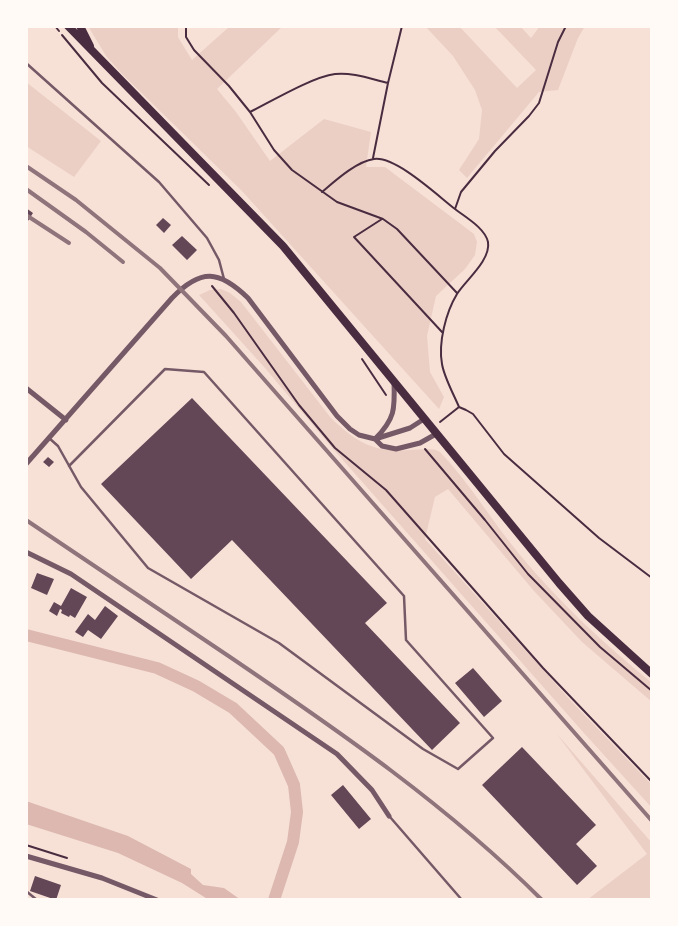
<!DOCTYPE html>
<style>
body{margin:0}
#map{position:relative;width:678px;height:926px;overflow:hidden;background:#f7e1d7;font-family:Georgia,serif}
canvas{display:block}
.frame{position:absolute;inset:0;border:28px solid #fffaf5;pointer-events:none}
</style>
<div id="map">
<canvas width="678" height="926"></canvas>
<div class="frame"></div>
</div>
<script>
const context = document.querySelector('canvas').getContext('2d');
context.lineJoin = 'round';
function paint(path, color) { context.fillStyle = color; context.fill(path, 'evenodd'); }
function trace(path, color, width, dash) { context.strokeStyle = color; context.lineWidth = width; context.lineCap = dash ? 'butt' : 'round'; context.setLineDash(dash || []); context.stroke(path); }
const green = new Path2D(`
 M88 26H178V37L192 60 230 26H283L217 89 236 112 270 161 324 119 371 132 366 167H385L474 234 477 242 475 255 465 269 436 296 427 336 430 372 444 397 439 409 241 190 122 74 106 56Z
 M425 26H459L517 88 536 70 494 26H520L531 38 540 26H585L578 38 558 90 539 92 467 178 459 170 479 139 482 110 475 90 453 56Z
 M26 82 101 141 74 177 26 146Z
 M221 289 230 293 241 302 331 418C356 442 374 453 410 450 420 450 431 447 440 452 469 482 493 523 520 555 560 603 604 644 652 683V702L582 642 534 591 448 489 435 497 425 539 573 703 652 785V808L583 732 334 450 265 368 199 295 210 290Z
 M556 733 652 843V900H587L647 854Z`);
const water = new Path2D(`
 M26 801 128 836 191 869V874L203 885 224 888 241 900H209L182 883 118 853 26 824Z`);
const canal = new Path2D(`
 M26 635 157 668 196 686 233 708 279 751 294 785 297 812 293 842 274 900`);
const building = new Path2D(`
 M26 208 33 213 26 224Z
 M163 218 171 225 164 233 156 225Z
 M182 236 197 250 187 260 172 245Z
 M192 398 387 603 365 623 460 723 432 750 232 540 191 579 101 484Z
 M48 457 54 462 49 467 43 462Z
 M37 573 54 579 47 595 31 588Z
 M71 588 87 597 75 618 70 615 69 617 61 613 62 610 60 609 57 616 49 611 54 602 61 606Z
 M105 606 118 616 101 639 88 630 83 637 75 632 88 614 95 620Z
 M473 668 502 701 484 717 455 683Z
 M522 747 596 825 576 844 597 866 577 885 482 785Z
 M343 785 371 819 359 829 331 795Z
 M35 876 61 885 56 900 30 891Z`);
const path = new Path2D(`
 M55 26 59 31
 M186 26V37L194 50 229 86 250 112 274 150 292 170 337 202 383 219 397 229 457 293
 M62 35 102 83 209 185
 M250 112C272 101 312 77 335 74 352 72 371 79 388 83
 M373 158 388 83 402 26
 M322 192C335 181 357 161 374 159 396 156 438 196 455 209
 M382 219 354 237 442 332
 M212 286 234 313 299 405 335 448 386 490 543 668 652 782
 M362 359 386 395
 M459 407C454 395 444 377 442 364 438 343 446 312 457 294 466 280 491 260 488 242 485 228 465 217 455 209L461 192 495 151 529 116 539 103 558 42 566 26
 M440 422 459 407 466 410 473 414 504 454 599 538 652 578
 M425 449 485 520 528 574 600 647 652 691
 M26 845 67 858`);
const service = new Path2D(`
 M26 63 159 182 207 238 219 260 224 279
 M49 438 58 446 81 487 148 568 279 643 423 749 458 769 493 738 406 640 404 596 204 372 165 369 69 466
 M390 817 462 900
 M26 891 37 900`);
const minor = new Path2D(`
 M26 388 66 420
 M375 439C395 419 395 409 394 382
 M375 439 410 428 424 419
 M26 464 172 298C201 268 219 270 248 298L337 416 350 429 359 435 375 439 382 446 396 449 420 443 436 434
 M26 552 71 574 337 754 372 790 389 816
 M26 856 102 878 157 900`);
const secondary = new Path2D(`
 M68 26 283 246 559 583 588 616 652 674
 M80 26 90 46`);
const rail = new Path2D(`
 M26 166 76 200 160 268 226 336 652 821
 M26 189 86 232 123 262
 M26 215 69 243
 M26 520C94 565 162 611 230 657 339 731 448 806 542 900`);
paint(green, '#ebcfc5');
paint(water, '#dcb8b0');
trace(canal, '#dcb8b0', 12);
paint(building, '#644757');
trace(path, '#4a2c40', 2);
trace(service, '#755966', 2.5);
trace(minor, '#755966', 5);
trace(secondary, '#4a2c40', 8);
trace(rail, '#8f747c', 4);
</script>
